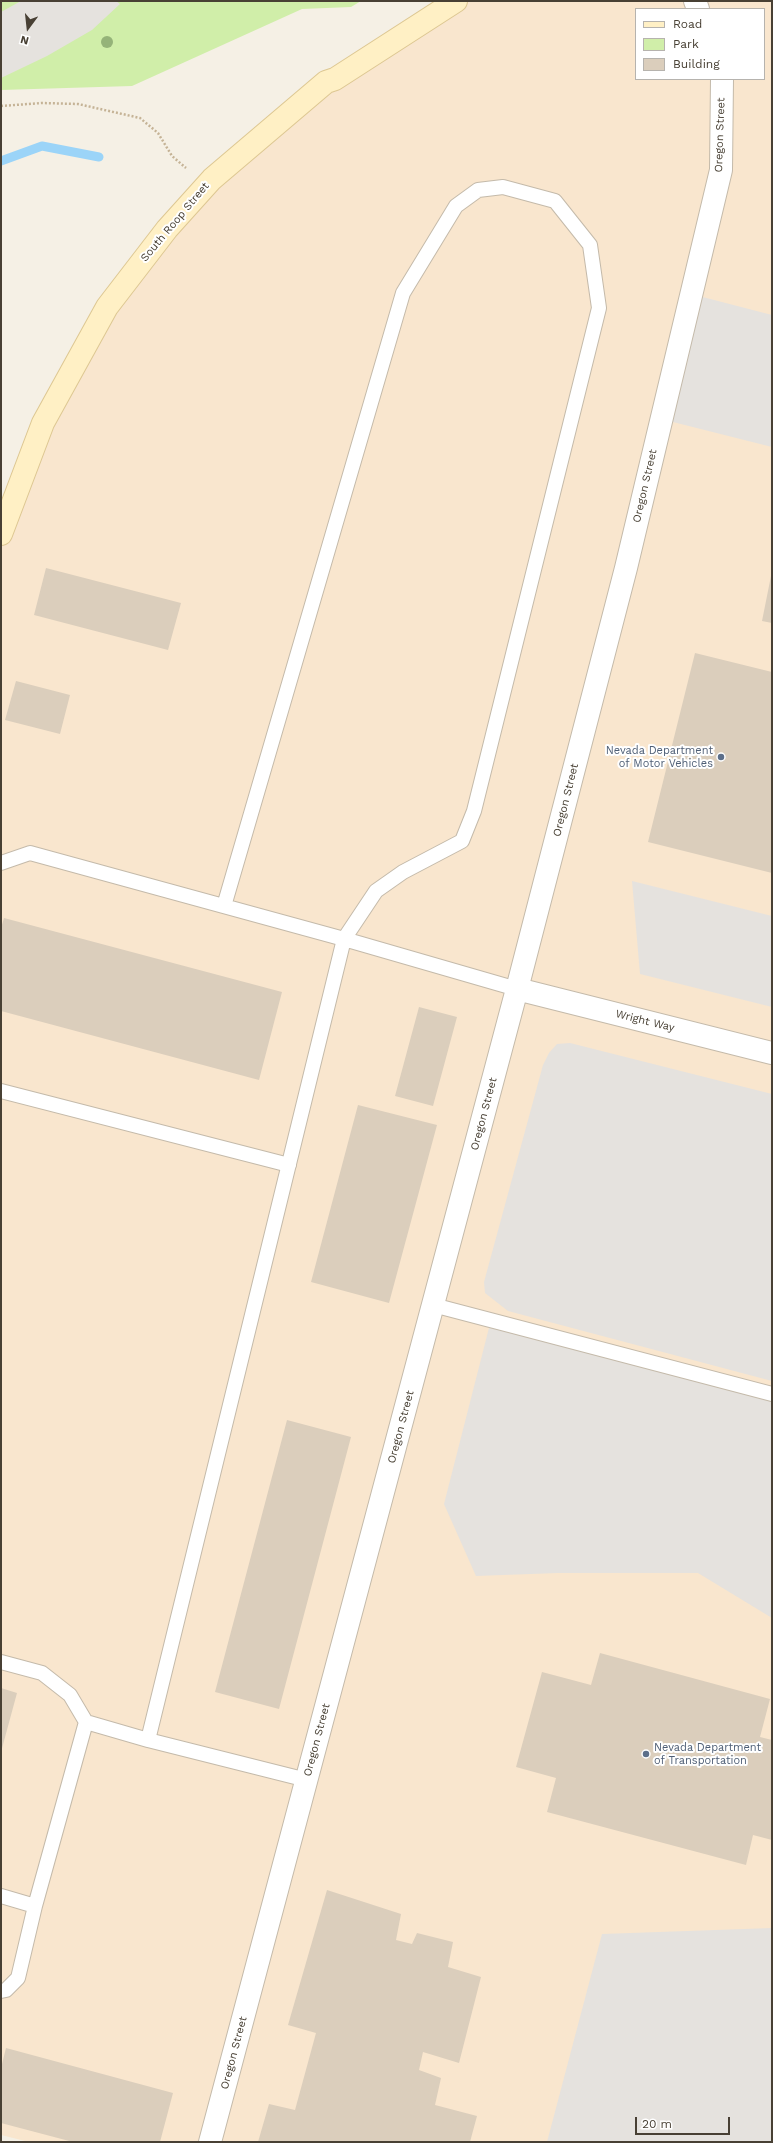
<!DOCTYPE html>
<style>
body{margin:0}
#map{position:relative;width:773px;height:2143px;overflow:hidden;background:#f5f0e5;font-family:"Work Sans",sans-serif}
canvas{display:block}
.frame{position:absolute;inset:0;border:2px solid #484034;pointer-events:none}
.legend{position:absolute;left:635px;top:8px;width:130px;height:72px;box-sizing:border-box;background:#fff;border:1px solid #b6b3ae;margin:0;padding:5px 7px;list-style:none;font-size:12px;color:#484034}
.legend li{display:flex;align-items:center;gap:8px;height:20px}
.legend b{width:20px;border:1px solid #b6b3ae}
.north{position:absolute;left:8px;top:8px;width:40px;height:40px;-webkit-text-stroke:3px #fff;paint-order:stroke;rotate:195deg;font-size:11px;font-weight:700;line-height:16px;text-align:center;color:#484034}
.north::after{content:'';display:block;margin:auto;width:14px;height:18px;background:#484034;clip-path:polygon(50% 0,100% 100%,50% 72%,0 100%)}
.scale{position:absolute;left:635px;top:2117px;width:95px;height:18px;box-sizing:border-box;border:2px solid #484034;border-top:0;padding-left:5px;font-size:12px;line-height:14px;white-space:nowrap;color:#484034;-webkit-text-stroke:3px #fff;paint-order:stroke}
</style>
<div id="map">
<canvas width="773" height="2143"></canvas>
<div class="frame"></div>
<ul class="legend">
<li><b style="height:5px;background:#fff0c5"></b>Road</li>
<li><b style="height:11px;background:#d0eea9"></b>Park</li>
<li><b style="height:11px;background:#dbcebc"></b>Building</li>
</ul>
<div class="north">N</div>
<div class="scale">20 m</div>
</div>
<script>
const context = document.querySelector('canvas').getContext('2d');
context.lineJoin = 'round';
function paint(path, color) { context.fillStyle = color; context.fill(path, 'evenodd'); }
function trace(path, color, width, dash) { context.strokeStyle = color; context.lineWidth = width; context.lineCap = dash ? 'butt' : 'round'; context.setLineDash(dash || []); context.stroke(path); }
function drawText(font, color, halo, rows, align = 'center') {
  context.font = font + ' "Work Sans",sans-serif'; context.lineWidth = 4; context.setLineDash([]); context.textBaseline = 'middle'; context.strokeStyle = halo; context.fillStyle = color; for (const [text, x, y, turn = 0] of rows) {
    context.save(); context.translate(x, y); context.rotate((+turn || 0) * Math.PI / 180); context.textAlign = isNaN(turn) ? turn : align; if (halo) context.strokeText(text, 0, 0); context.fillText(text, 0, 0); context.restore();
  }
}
const commercial = new Path2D(`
 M456 1H772V2142H29L1 2135V539L78 360 196 197 353 67ZM636 9H764V79H636Z`);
const green = new Path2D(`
 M1 1H361L351 7 302 9 132 86 1 90Z`);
const parking = new Path2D(`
 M21 1H116L120 4 92 30 47 56 1 78V12Z
 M691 294 772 315V447L661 419Z
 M632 881 772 916V1007L640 974Z
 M570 1043 772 1094V1381L508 1311 485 1293 484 1282 543 1065 549 1053 557 1044Z
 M491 1320 772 1394V1618L698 1573H558L476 1576 444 1504Z
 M772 1928V2142H547L602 1934Z`);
const stream = new Path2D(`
 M1 161 42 146 99 157`);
const building = new Path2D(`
 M46 568 181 603 168 650 34 615Z
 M772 571V623L762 621Z
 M695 653 772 672V873L648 842Z
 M16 681 70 695 60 734 5 720Z
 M4 918 282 992 259 1080 1 1011V928Z
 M419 1007 457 1017 433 1106 395 1096Z
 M358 1105 437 1125 389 1303 311 1282Z
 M287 1420 351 1437 279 1709 215 1692Z
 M600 1653 770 1699 760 1737 772 1740V1840L753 1835 746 1865 547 1812 556 1778 516 1767 542 1672 591 1685Z
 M1 1688 17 1693 1 1752Z
 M327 1890 401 1914 396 1940 412 1944 417 1933 453 1942 448 1967 481 1977 459 2063 423 2052 419 2070 441 2078 435 2105 477 2116 470 2142H258L269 2104 295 2110 316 2033 288 2025Z
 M6 2048 173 2093 160 2142H73L1 2123V2068Z`);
const path = new Path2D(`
 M1 106 42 103 78 104 140 118 158 133 172 156 186 168`);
const lane = new Path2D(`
 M1 863 30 853 344 939 376 891 403 872 462 841 474 811 599 308 590 245 555 201 503 187 478 190 456 206 403 293 224 906
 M1 1091 289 1165
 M433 1305 772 1394
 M1 1662 42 1673 70 1695 86 1722 35 1906 1 1896
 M86 1722 148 1740
 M307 1780 148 1740 344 939 517 989
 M1 1991 6 1990 18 1978 35 1906`);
const street = new Path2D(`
 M695 1 698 9
 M517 989 772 1053
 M210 2142 517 989 626 568 721 170 722 79`);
const secondary = new Path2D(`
 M1 534 43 423 107 307 167 229 212 179 326 82 335 79 456 1`);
const trees = [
 [107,42]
];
const markers = [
 [721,757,4,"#5c6f8a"],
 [646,1754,4,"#5c6f8a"]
];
const streetNames = [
 ["Oregon Street",720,135,-88],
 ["South Roop Street",175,222,-50],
 ["Oregon Street",645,486,-77],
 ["Oregon Street",566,800,-76],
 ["Wright Way",645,1021,14],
 ["Oregon Street",484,1114,-75],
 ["Oregon Street",401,1427,-75],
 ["Oregon Street",317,1740,-75],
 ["Oregon Street",234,2053,-75]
];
const serviceNames = [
 ["Nevada Department",713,751],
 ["of Motor Vehicles",713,764],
 ["Nevada Department",654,1748,"left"],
 ["of Transportation",654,1761,"left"]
];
paint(commercial, '#f9e6ce');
paint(green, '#d0eea9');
paint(parking, '#e5e2de');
trace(stream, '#9bd4f8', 9);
paint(building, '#dbcebc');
trace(lane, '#c4baaa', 16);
trace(street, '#c4baaa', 24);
trace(secondary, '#ddc792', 24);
trace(path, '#c5b396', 2.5, [2, 2]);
trace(lane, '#fff', 14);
trace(street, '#fff', 22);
trace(secondary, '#fff0c5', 22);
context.fillStyle = '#95b379';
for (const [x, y] of trees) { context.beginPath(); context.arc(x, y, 6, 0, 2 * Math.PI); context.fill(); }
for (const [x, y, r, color] of markers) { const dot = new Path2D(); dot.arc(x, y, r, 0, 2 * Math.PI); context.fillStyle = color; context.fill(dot); trace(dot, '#fff', 1.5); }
drawText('11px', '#484034', '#fff', streetNames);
drawText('11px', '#4e5e75', '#fff', serviceNames, 'right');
</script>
